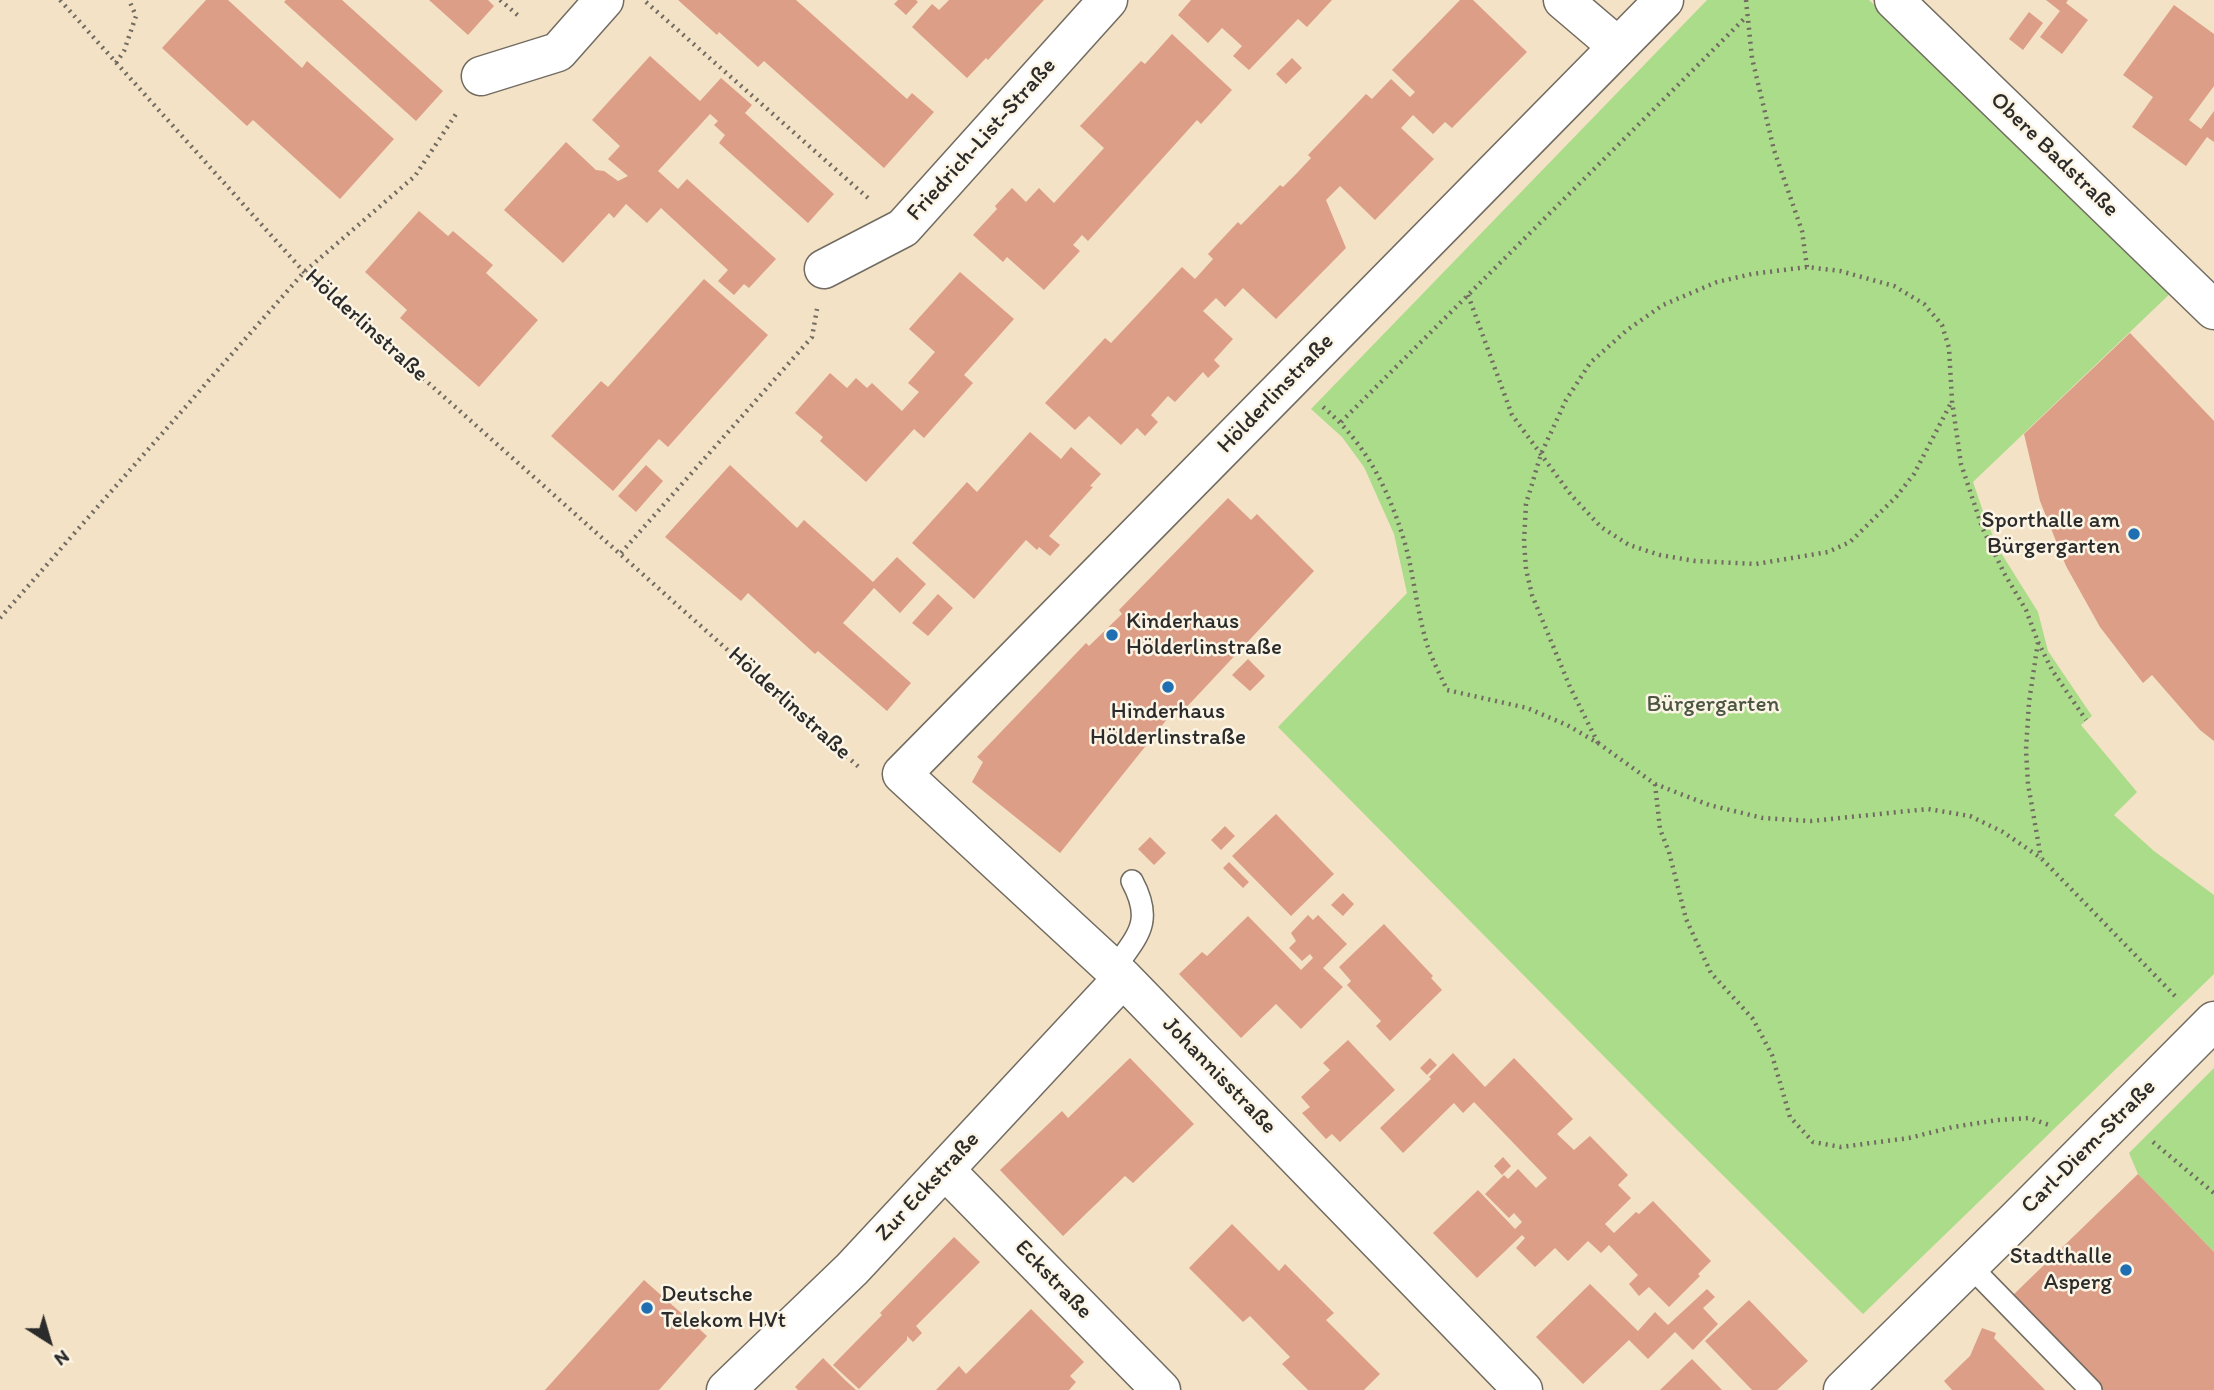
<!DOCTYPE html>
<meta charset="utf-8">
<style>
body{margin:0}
#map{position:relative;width:2214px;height:1390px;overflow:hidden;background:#f3e2c5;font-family:Itim,sans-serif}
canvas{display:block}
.north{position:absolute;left:14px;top:1306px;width:70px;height:70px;-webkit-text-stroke:5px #fcf5e5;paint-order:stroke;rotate:143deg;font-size:19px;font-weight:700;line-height:28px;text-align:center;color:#2b2b2b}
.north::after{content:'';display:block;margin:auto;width:24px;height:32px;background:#2b2b2b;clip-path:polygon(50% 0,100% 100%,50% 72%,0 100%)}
</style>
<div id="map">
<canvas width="2214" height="1390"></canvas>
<div class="north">N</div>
</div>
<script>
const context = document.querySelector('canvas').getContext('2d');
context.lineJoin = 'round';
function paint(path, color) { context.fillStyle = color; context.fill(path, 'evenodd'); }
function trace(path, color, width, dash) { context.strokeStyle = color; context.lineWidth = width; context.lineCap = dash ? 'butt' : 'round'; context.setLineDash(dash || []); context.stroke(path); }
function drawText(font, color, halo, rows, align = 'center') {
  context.font = font + ' Itim,sans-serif'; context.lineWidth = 5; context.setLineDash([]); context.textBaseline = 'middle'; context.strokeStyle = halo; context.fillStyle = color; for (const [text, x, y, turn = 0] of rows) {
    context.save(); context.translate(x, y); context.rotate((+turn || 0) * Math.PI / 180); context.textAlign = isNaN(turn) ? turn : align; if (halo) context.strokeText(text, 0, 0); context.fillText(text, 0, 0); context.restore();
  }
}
const green = new Path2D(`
 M1707 0H1869L2176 288 1973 482 1985 517 1998 548 2038 612 2048 651 2092 716 2081 725 2137 792 2114 815 2154 851 2214 895V974L1863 1314 1652 1105 1278 727 1407 593 1394 534 1364 467 1342 437 1311 409Z
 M2214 1068V1252L2138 1174 2129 1153Z`);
const building = new Path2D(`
 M206 0H228L302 68 307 61 394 139 340 199 253 120 247 126 162 48Z
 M286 0H342L443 91 416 121 284 2Z
 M429 0H488L494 6 468 35Z
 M678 0H796L907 99 912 93 934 112 884 168 764 61 758 67 719 32 717 35Z
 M898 0H916L918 2 906 15 894 4Z
 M949 0H1044L988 60 986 58 967 78 912 27 932 4 939 10Z
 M1191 0H1332L1307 27 1298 19 1249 70 1233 56 1242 46 1222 28 1208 43 1178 15Z
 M1460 0H1473L1527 52 1452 128 1445 122 1433 134 1413 115 1401 128 1434 159 1375 220 1340 186 1326 200 1346 248 1276 319 1243 288 1225 307 1216 298 1203 311 1233 339 1214 360 1220 366 1208 378 1203 372 1175 402 1168 396 1151 415 1158 422 1145 436 1137 428 1121 445 1089 416 1075 430 1045 403 1105 338 1111 343 1182 267 1195 279 1213 259 1208 254 1238 222 1241 225 1280 185 1283 187 1297 173 1311 158 1308 155 1366 94 1372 99 1391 79 1410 97 1415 92 1392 70Z
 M2046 0H2068L2066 3 2088 20 2062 54 2040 37 2060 11Z
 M2174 5 2214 34V86L2189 120 2201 129 2214 111V142L2207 137 2186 166 2132 127 2153 97 2123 75Z
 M2029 12 2043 23 2023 50 2009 39Z
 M1172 34 1232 90 1201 124 1197 120 1088 241 1082 235 1073 245 1080 251 1044 290 1007 257 1003 262 973 235 997 209 995 206 1012 188 1026 202 1039 188 1054 203 1104 148 1080 126 1141 61 1145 64Z
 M650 56 700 101 721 78 752 105 745 113 834 194 808 223 719 143 725 135 714 125 718 121 710 114 658 171 678 189 687 179 776 259 749 288 744 284 734 295 718 281 728 270 661 208 647 223 626 204 614 218 609 213 563 263 504 210 566 142 596 170 604 171 618 181 628 176 608 159 620 146 592 120Z
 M1292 58 1302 68 1286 84 1276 74Z
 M419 211 448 236 453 231 493 265 486 273 538 320 479 387 400 318 407 310 365 272Z
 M960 272 1014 319 964 375 973 383 924 438 914 429 866 482 820 441 823 437 795 413 830 373 847 388 856 378 867 388 872 383 902 411 919 392 908 383 935 352 909 329Z
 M704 279 768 335 668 447 659 439 613 491 551 436 601 381 608 387Z
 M2130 333 2214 421V741L2200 730 2152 675 2143 683 2100 627 2066 566 2040 501 2024 434Z
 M1030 432 1061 459 1071 447 1101 474 1090 486 1093 487 1049 536 1060 545 1050 556 1039 547 1037 550 1026 540 974 599 912 543 967 482 977 492Z
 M646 465 663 481 636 512 618 496Z
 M730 465 797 528 804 520 873 582 897 557 926 584 900 613 874 588 843 623 911 683 887 711 818 651 815 654 748 593 741 601 665 537Z
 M1228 498 1251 520 1257 514 1314 571 1182 712 1176 708 1060 853 972 782 983 762 977 757 1086 643 1089 646 1122 614 1119 610Z
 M938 594 953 608 928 636 912 623Z
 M1248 659 1265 676 1250 691 1232 675Z
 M1276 814 1334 874 1291 916 1232 856Z
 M1225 826 1235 836 1221 850 1211 840Z
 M1150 837 1166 853 1154 865 1138 849Z
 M1229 862 1249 882 1243 888 1223 868Z
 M1343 893 1354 904 1343 916 1331 905Z
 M1308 915 1313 920 1318 915 1347 944 1323 968 1343 987 1301 1029 1276 1004 1241 1038 1179 974 1202 952 1207 956 1248 916 1301 970 1313 958 1310 954 1302 961 1289 948 1296 941 1291 933Z
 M1384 924 1433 976 1431 978 1442 990 1390 1041 1376 1026 1381 1021 1347 985 1351 981 1339 967Z
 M1348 1040 1395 1090 1340 1142 1332 1134 1326 1139 1302 1113 1310 1107 1301 1097 1330 1070 1323 1063Z
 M1453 1053 1485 1087 1514 1058 1573 1119 1557 1134 1574 1150 1590 1136 1628 1175 1618 1185 1631 1198 1605 1224 1614 1233 1636 1212 1639 1214 1653 1201 1711 1261 1698 1274 1700 1276 1669 1307 1649 1287 1639 1296 1629 1284 1638 1275 1609 1245 1601 1253 1588 1241 1568 1261 1555 1248 1535 1267 1516 1248 1525 1238 1522 1235 1477 1278 1433 1233 1478 1190 1515 1229 1522 1222 1514 1213 1509 1218 1485 1194 1504 1175 1508 1179 1518 1169 1536 1188 1547 1178 1474 1102 1463 1113 1454 1103 1403 1153 1380 1128 1431 1079 1429 1077Z
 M1130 1058 1194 1124 1133 1183 1125 1176 1063 1236 1000 1170 1062 1111 1068 1118Z
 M1430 1058 1437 1065 1427 1075 1420 1068Z
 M1503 1157 1511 1166 1502 1175 1494 1166Z
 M2138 1174 2214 1252V1390H2101L2011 1297Z
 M1232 1224 1279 1271 1285 1264 1334 1313 1326 1320 1380 1374 1364 1390H1308L1282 1364 1290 1357 1250 1316 1243 1322 1189 1268Z
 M954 1237 980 1262 916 1326 922 1333 913 1342 907 1336V1340L859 1389 833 1365 882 1315 880 1313Z
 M644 1280 707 1336 659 1390H545Z
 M1590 1284 1638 1331 1655 1312 1668 1325 1707 1289 1715 1297 1703 1308 1718 1324 1693 1350 1675 1332 1648 1359 1629 1340 1583 1384 1536 1337Z
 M1749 1300 1808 1361 1777 1390H1752L1705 1341Z
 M1031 1309 1084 1362 1070 1376 1076 1382 1069 1390H936L959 1366 966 1374Z
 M1982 1328 1996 1333 1994 1338 2045 1390H1952L1944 1381 1970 1356Z
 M823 1358 845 1380 856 1390H798L795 1387Z
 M1692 1359 1722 1390H1660Z`);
const path = new Path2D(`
 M60 0 304 272 861 769
 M500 0 521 18
 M1746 0 1752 58 1774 150 1802 231 1807 267
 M646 2 868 198
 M116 63 124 51 136 16 129 0
 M1468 295 1512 415 1571 495 1601 527 1629 545 1660 555 1695 561 1756 564 1828 552 1850 542 1896 497 1914 474 1952 401
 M1323 407C1367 444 1390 492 1406 547 1414 578 1417 610 1426 641 1431 658 1440 674 1447 690L1527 708 1567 725 1598 743 1655 784 1709 805 1763 818 1811 821 1928 809 1970 816 2003 832 2041 858 2177 998
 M1341 422 1747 16
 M621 553 812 337 817 309
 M0 618 304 272 415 176 458 111
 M2038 642 2052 670 2086 720
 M1598 743 1570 687 1532 595 1526 569 1524 541 1526 504 1541 454 1566 400 1590 363 1627 330 1663 305 1717 282 1752 274 1807 267 1840 271 1894 286 1924 304 1942 325 1949 348 1952 401 1961 464 1982 527 2004 573 2026 610 2038 642 2029 702 2026 750 2028 784 2041 858
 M1655 784 1660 829 1669 852 1686 919 1711 973 1753 1019 1772 1055 1790 1117 1813 1142 1841 1147 1909 1138 1953 1127 1998 1120 2029 1118 2052 1126
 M2153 1142 2214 1193`);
const service = new Path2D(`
 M1114 969C1138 935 1154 922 1132 881
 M1970 1266 2091 1390`);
const minor = new Path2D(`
 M1563 0 1617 46
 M1894 0 2214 310
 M481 76 558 52 604 0
 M824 269 903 228 1108 0
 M945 1170 1161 1390
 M726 1390 852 1269 1123 978
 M1523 1390 1123 978 902 774 1664 0
 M1843 1390 2017 1219 2214 1021`);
const markers = [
 [2134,534,7,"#1f6fb2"],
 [1112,635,7,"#1f6fb2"],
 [1168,687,7,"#1f6fb2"],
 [2126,1270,7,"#1f6fb2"],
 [647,1308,7,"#1f6fb2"]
];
const streetNames = [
 ["Friedrich-List-Straße",982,140,-48],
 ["Obere Badstraße",2054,155,44],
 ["Hölderlinstraße",366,326,42],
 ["Hölderlinstraße",1276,394,-46],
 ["Hölderlinstraße",789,704,42],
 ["Johannisstraße",1219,1076,46],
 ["Carl-Diem-Straße",2089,1147,-45],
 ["Zur Eckstraße",928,1187,-47],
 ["Eckstraße",1053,1280,46]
];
const poiNames = [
 ["Sporthalle am",2120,521],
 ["Bürgergarten",2120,547],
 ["Kinderhaus",1126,622,"left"],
 ["Hölderlinstraße",1126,648,"left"],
 ["Hinderhaus",1168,712,"center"],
 ["Hölderlinstraße",1168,738,"center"],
 ["Stadthalle",2112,1257],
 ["Asperg",2112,1283],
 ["Deutsche",661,1295,"left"],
 ["Telekom HVt",661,1321,"left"]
];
const parkNames = [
 ["Bürgergarten",1713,705]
];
paint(green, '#abdc8a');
paint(building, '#dc9e86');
trace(service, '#716b61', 24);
trace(minor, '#716b61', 41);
trace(path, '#716b61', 4.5, [2, 5]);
trace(service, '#fff', 21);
trace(minor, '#fff', 38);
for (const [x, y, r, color] of markers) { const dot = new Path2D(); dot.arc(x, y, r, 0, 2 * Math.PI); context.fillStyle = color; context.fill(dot); trace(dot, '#fcf5e5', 2.5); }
drawText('23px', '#2b2b2b', '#fcf5e5', streetNames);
drawText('23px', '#2b2b2b', '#fcf5e5', poiNames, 'right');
drawText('23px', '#4b5743', '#fcf5e5', parkNames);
</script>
